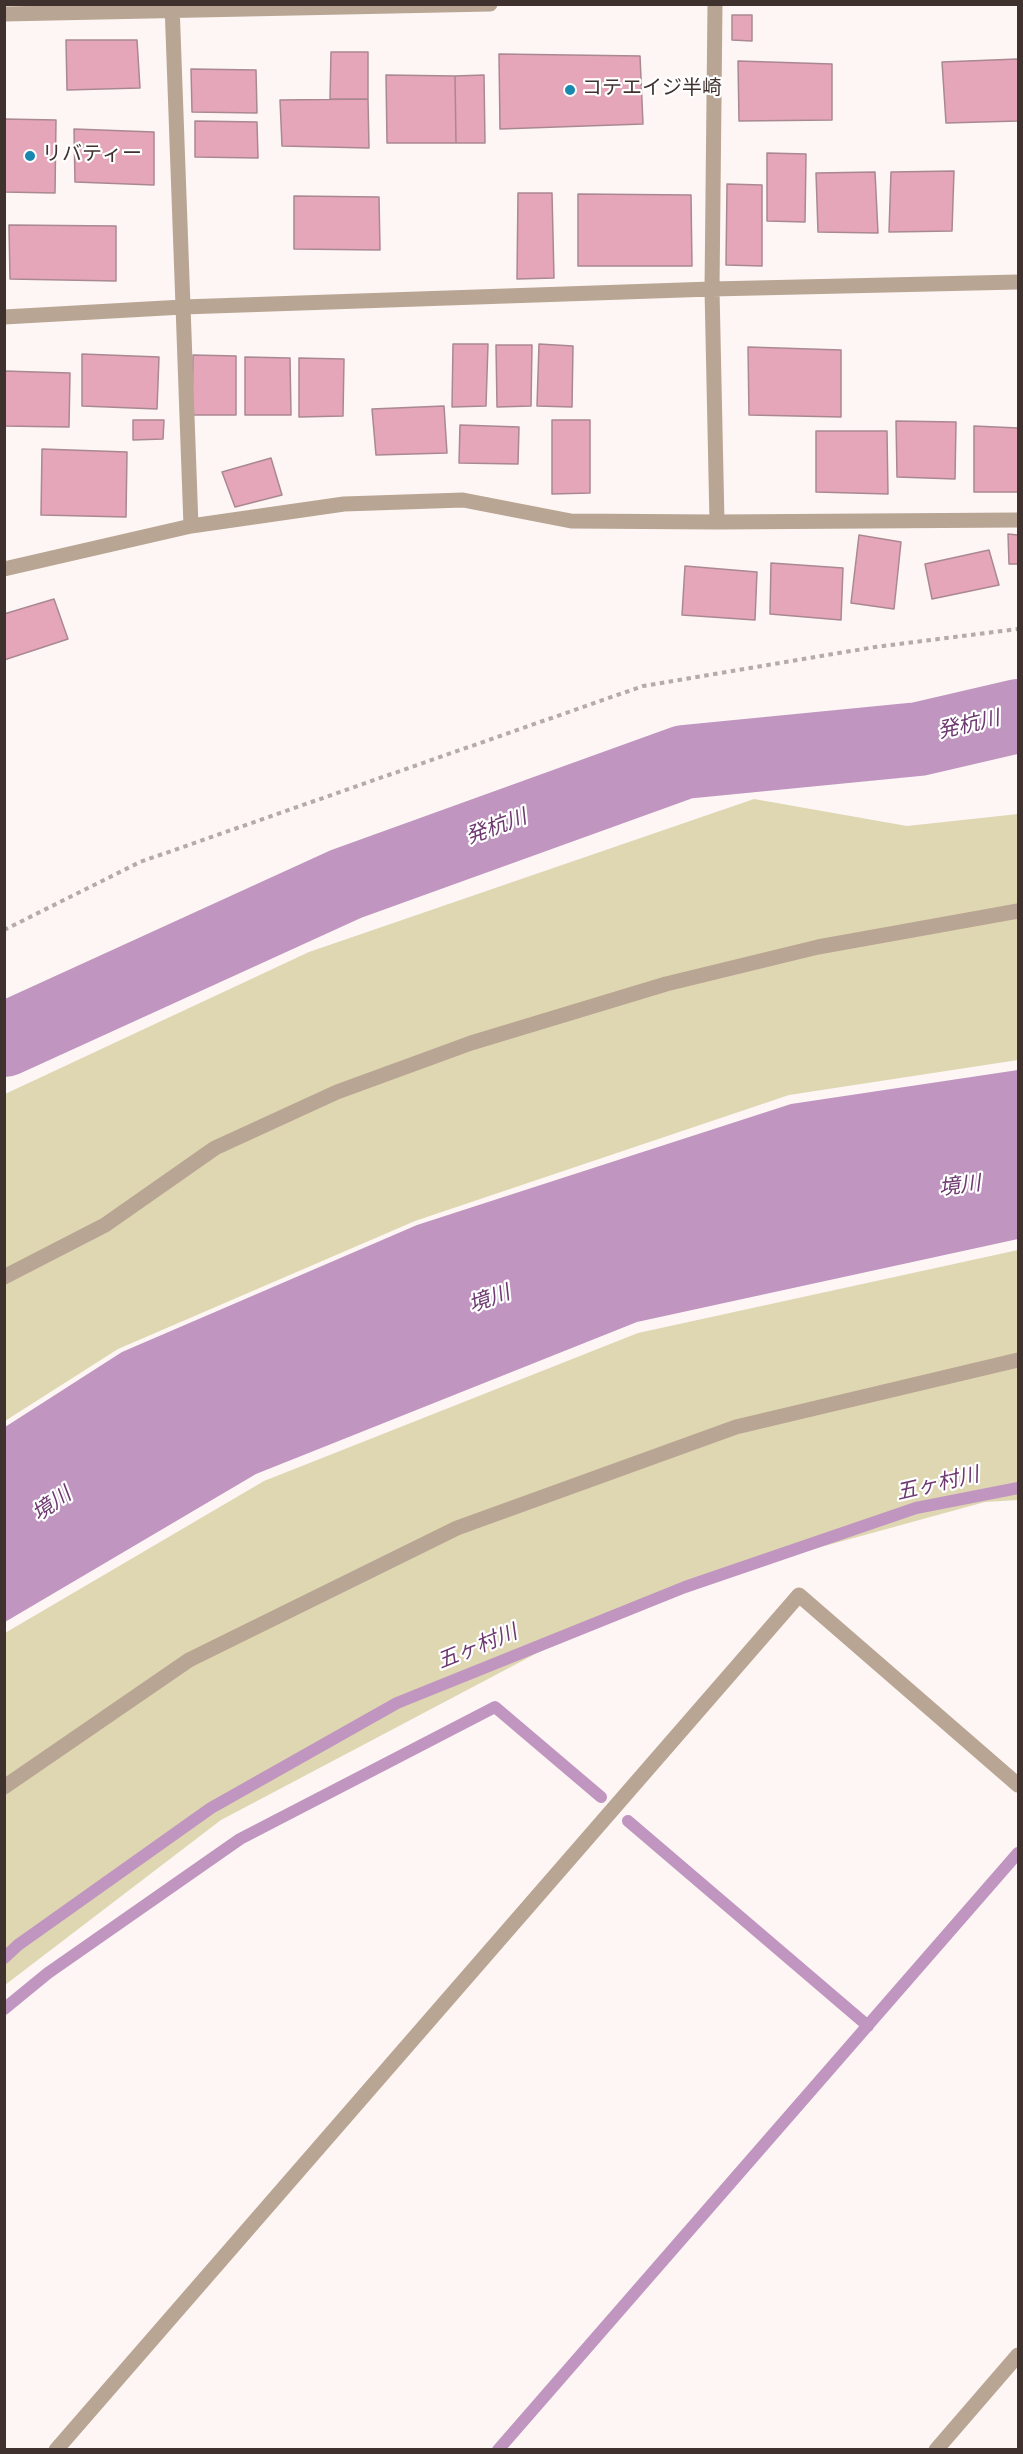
<!DOCTYPE html>
<meta charset="utf-8">
<style>
body{margin:0}
#map{position:relative;width:1023px;height:2454px;overflow:hidden;background:#fdf6f4;font-family:Overpass,sans-serif}
canvas{display:block}
.frame{position:absolute;inset:0;border:6px solid #3f312e;pointer-events:none}
</style>
<div id="map">
<canvas width="1023" height="2454"></canvas>
<div class="frame"></div>
</div>
<script>
const context = document.querySelector('canvas').getContext('2d');
context.lineJoin = 'round';
function paint(path, color) { context.fillStyle = color; context.fill(path, 'evenodd'); }
function trace(path, color, width, dash) { context.strokeStyle = color; context.lineWidth = width; context.lineCap = dash ? 'butt' : 'round'; context.setLineDash(dash || []); context.stroke(path); }
function drawText(font, color, halo, rows, align = 'center') {
  context.font = font + ' Overpass,"Noto Sans JP",sans-serif'; context.lineWidth = 4.5; context.setLineDash([]); context.textBaseline = 'middle'; context.strokeStyle = halo; context.fillStyle = color; for (const [text, x, y, turn = 0] of rows) {
    context.save(); context.translate(x, y); context.rotate((+turn || 0) * Math.PI / 180); context.textAlign = isNaN(turn) ? turn : align; if (halo) context.strokeText(text, 0, 0); context.fillText(text, 0, 0); context.restore();
  }
}
const green = new Path2D(`
 M754 799 907 826 1018 814V1060L789 1095 415 1221 118 1349 5 1421V1094L309 952Z
 M1018 1250V1500L985 1502 748 1567 541 1651 221 1820 5 1985V1633L264 1481 638 1333Z`);
const water = new Path2D(`
 M1018 1070V1239L637 1322 256 1474 5 1622V1427L122 1352 417 1225 791 1104Z`);
const stream = new Path2D(`
 M628 1821 868 2026
 M4 1958 18 1945 211 1808 397 1703 685 1587 916 1508 1018 1488
 M4 2009 48 1973 240 1839 495 1707 601 1797
 M498 2450 1018 1853`);
const river = new Path2D(`
 M4 1040 346 884 684 762 919 739 1018 716`);
const building = new Path2D(`
 M732 15H752V41L732 40Z
 M66 40H137L140 88 67 90Z
 M331 52H368V99H330Z
 M499 54 640 56 643 124 500 129Z
 M1018 59V121L946 123 942 62Z
 M738 61 832 64V120L739 121Z
 M191 69 256 70 257 113 192 112Z
 M386 75 455 76 456 143H387Z
 M484 75 485 143H456L455 76Z
 M368 99 369 148 282 146 280 100Z
 M4 119 56 120 55 193 4 192Z
 M195 121 257 122 258 158 195 157Z
 M74 129 154 132V185L75 182Z
 M767 153 806 154 805 222 767 221Z
 M954 171 952 231 889 232 891 172Z
 M875 172 878 233 818 232 816 173Z
 M727 184 762 185V266L726 265Z
 M518 193H552L554 278 517 279Z
 M578 194 691 195 692 266H578Z
 M294 196 379 197 380 250 294 249Z
 M9 225 116 226V281L10 279Z
 M453 344H488L486 406 452 407Z
 M539 344 573 346 572 407 537 406Z
 M496 345H532L531 406 497 407Z
 M748 347 841 350V417L749 415Z
 M82 354 159 357 157 409 82 406Z
 M193 355 236 356V415H192Z
 M245 357 290 358 291 415H245Z
 M299 358 344 359 343 416 299 417Z
 M4 371 70 373 69 427 4 426Z
 M444 406 447 453 376 455 372 409Z
 M133 420H164L163 439 133 440Z
 M552 420H590V493L552 494Z
 M896 421 956 422 955 479 897 477Z
 M460 425 519 427 518 464 459 463Z
 M974 426 1018 428V492H974Z
 M816 431H887L888 494 816 492Z
 M42 449 127 452 126 517 41 515Z
 M271 458 282 495 235 507 222 472Z
 M1008 534 1018 535V564H1009Z
 M859 535 901 542 894 609 851 603Z
 M989 550 999 585 932 599 925 564Z
 M771 563 843 568 841 620 770 614Z
 M685 566 757 572 755 620 682 615Z
 M54 599 68 639 4 660V614Z`);
const path = new Path2D(`
 M4 930 140 862 643 686 875 647 1018 629`);
const street = new Path2D(`
 M4 14 490 4
 M4 317 183 307 712 289 1018 282
 M717 522 1018 520
 M191 526 344 504 463 500 571 521 717 522 712 289 715 4
 M4 569 191 526 172 4
 M4 1277 105 1225 215 1148 337 1092 471 1043 666 984 818 947 1018 911
 M4 1787 189 1660 457 1528 736 1427 1018 1360
 M56 2450 799 1595 1018 1785
 M936 2450 1018 2355`);
const markers = [
 [570,90,6,"#1888ae"],
 [30,156,6,"#1888ae"]
];
const poiNames = [
 ["コテエイジ半崎",582,90],
 ["リバティー",42,156]
];
const waterNames = [
 ["発杭川",969,727,-13],
 ["発杭川",497,829,-20],
 ["境川",960,1188,-7],
 ["境川",490,1301,-20],
 ["五ヶ村川",938,1486,-13],
 ["境川",53,1506,-35],
 ["五ヶ村川",478,1649,-22]
];
paint(green, '#dfd7b2');
paint(water, '#c096c1');
trace(stream, '#c096c1', 12);
trace(river, '#c096c1', 74);
paint(building, '#e5a6ba');
trace(building, '#aa8892', 1.5);
trace(path, '#b5aba9', 4, [4.5, 4.5]);
trace(street, '#b9a593', 15);
for (const [x, y, r, color] of markers) { const dot = new Path2D(); dot.arc(x, y, r, 0, 2 * Math.PI); context.fillStyle = color; context.fill(dot); trace(dot, '#fff', 2); }
drawText('20px', '#3f312e', '#fff', poiNames, 'left');
drawText('italic 21px', '#6e3970', '#fff', waterNames);
</script>
